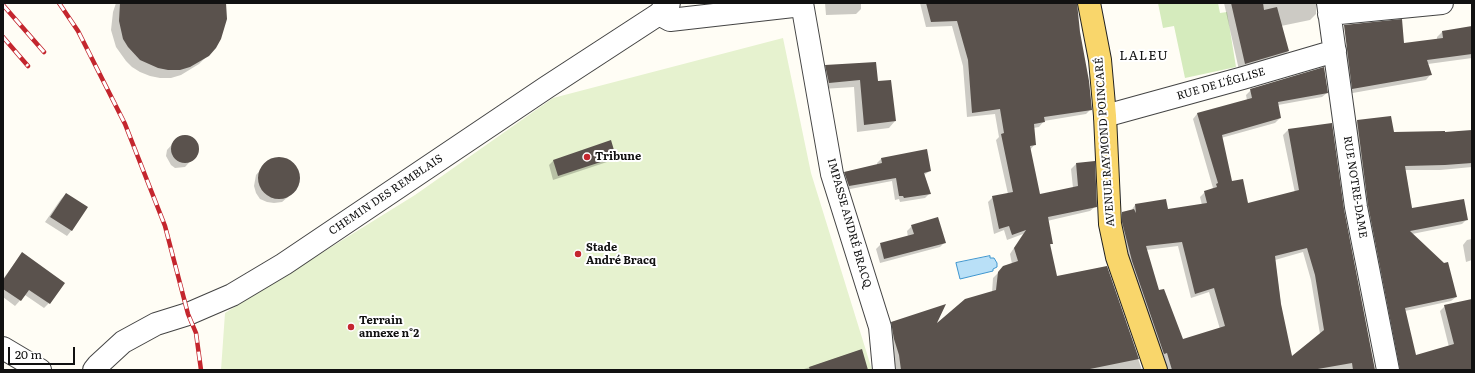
<!DOCTYPE html>
<meta charset="utf-8">
<style>
body{margin:0}
#map{position:relative;width:1475px;height:373px;overflow:hidden;background:#fffdf5;font-family:Literata,serif}
canvas{display:block}
.frame{position:absolute;inset:0;border:4px solid #111;pointer-events:none}
.scale{position:absolute;left:8px;top:347px;width:67px;height:18px;box-sizing:border-box;border:2px solid #111;border-top:0;padding-left:5px;font-size:12px;line-height:14px;white-space:nowrap;color:#111;-webkit-text-stroke:3px #fff;paint-order:stroke}
</style>
<div id="map">
<canvas width="1475" height="373"></canvas>
<div class="frame"></div>
<div class="scale">20 m</div>
</div>
<script>
const context = document.querySelector('canvas').getContext('2d');
context.lineJoin = 'round';
function paint(path, color) { context.fillStyle = color; context.fill(path, 'evenodd'); }
function trace(path, color, width, dash) { context.strokeStyle = color; context.lineWidth = width; context.lineCap = dash ? 'butt' : 'round'; context.setLineDash(dash || []); context.stroke(path); }
function drawText(font, color, halo, rows, align = 'center') {
  context.font = font + ' Literata,serif'; context.lineWidth = 4; context.setLineDash([]); context.textBaseline = 'middle'; context.strokeStyle = halo; context.fillStyle = color; for (const [text, x, y, turn = 0] of rows) {
    context.save(); context.translate(x, y); context.rotate((+turn || 0) * Math.PI / 180); context.textAlign = isNaN(turn) ? turn : align; if (halo) context.strokeText(text, 0, 0); context.fillText(text, 0, 0); context.restore();
  }
}
const green = new Path2D(`
 M1158 3H1218L1220 13 1227 12 1236 67 1185 78 1174 26 1163 28Z`);
const pitch = new Path2D(`
 M783 38 811 173 872 370H221L225 313 415 195 553 98Z`);
const water = new Path2D(`
 M990 256V258H994L997 263V267L993 269V271L960 279 956 263Z`);
const shadow = new Path2D(`
 M116 3H223L215 48 199 64 181 75 171 78H160L150 76 140 72 132 67 126 61 116 47 111 30 113 12Z
 M825 3H861V9L856 14 826 15Z
 M920 3H1074L1091 109 1086 114 1044 121 1039 127 1033 128 1035 144 1030 150 1039 195 1073 188 1071 169 1076 164 1096 206 1090 211 1047 221 1052 243 1049 246 1056 277 1106 268 1142 370H896L894 360 889 345 887 328 892 322 934 326 992 293 993 278 1004 267 1012 264 1010 254 1023 234 1007 240 1004 230 994 234 988 202 993 197 1008 194 996 140 999 137 995 114 967 117 963 66 952 26 926 27Z
 M1224 3H1316V14L1310 20 1281 26 1288 51 1283 57 1239 70Z
 M1472 27V58L1428 64 1431 74 1426 80 1347 94 1341 50 1347 45 1403 44 1437 40V37L1442 32Z
 M826 66 877 83 890 81 895 121 889 128 857 132 854 87 822 89 819 72Z
 M1251 90 1327 93 1322 97 1278 105 1280 118 1275 123 1221 138 1231 182 1247 204 1295 193 1283 135 1288 130 1331 124 1343 210 1374 370H1163L1127 266 1118 218 1122 213 1131 211 1135 205 1165 200 1167 210 1202 205 1200 197 1205 192 1213 188 1193 119 1197 114 1247 100 1246 95ZM1178 246 1191 298 1209 292 1220 329 1183 341 1158 291 1146 250ZM1303 252 1311 280 1320 334 1292 356 1290 351 1284 328 1275 260Z
 M1357 121 1393 133H1444L1472 131V167L1440 170H1405L1412 209 1467 219 1462 224 1412 234 1456 297 1451 301 1405 311 1415 356 1449 347 1440 311 1445 306 1472 300V370H1395L1352 126Z
 M186 135 191 137 198 145 199 149 197 154 185 167 175 168 171 165 166 156 167 150 176 140 180 136Z
 M926 150 930 171 924 175 930 193 925 198 900 202 899 199 895 200 892 181 845 190 841 177 845 172 877 165V163L881 159Z
 M615 157 610 161 553 180 549 165 553 161Z
 M275 158 284 159 289 160 294 165 298 171 299 178 298 185 288 197 282 202 274 203 267 202 260 199 256 193 254 186 256 175 267 162Z
 M66 194 86 207 71 231 67 236 45 222 61 199Z
 M912 226 945 242 940 247 880 263 876 249 881 244 908 237 907 231Z
 M1472 239V260L1466 262 1463 245 1467 240Z
 M18 259 49 303 44 308 25 295 15 306 3 297V279Z
 M861 350 867 370H801Z`);
const building = new Path2D(`
 M120 3H226L227 19 221 39 216 48 209 56 190 67 180 70H168L158 68 140 60 128 47 123 39 119 21Z
 M926 3H1077L1080 32 1089 81 1092 110 1044 117 1045 122 1034 124 1036 145 1030 146 1040 194 1078 186 1076 163 1095 161 1097 207 1048 217 1053 244H1050L1057 276 1107 266 1139 359 1085 370H901L899 355 894 339 891 322 946 304 937 323 965 299 996 290 998 272 1003 266 1018 261 1014 248 1026 230 1012 235 1009 226 999 229 992 196 1013 192 1001 134 1004 133 1000 109 972 113 968 60 957 21 931 22Z
 M1231 3H1263L1264 10 1277 7 1289 51 1245 64Z
 M1402 19 1404 43 1443 38 1442 31 1472 26V54L1427 60 1432 75 1352 89 1344 25Z
 M876 62 878 81 891 80 896 121 864 125 860 80 829 83 825 65Z
 M1324 67 1328 93 1278 102 1281 118 1222 135 1232 181 1243 179 1248 203 1299 190 1288 129 1332 123 1344 209 1375 370H1353L1352 363 1312 370H1172L1167 353 1164 354 1132 261 1122 222V212L1134 209 1136 213 1135 204 1166 199 1168 209 1207 203 1204 191 1217 187 1216 184 1218 183 1197 113 1252 98 1250 89ZM1182 242 1195 294 1214 288 1225 326 1183 339 1164 289 1159 290 1146 246ZM1307 248 1315 275 1324 330 1292 356 1281 304 1275 256Z
 M1391 116 1394 132 1445 131V132L1472 130V163L1445 165 1405 166 1412 208 1464 199 1468 220 1410 231 1444 263 1448 262 1457 297 1405 308 1416 355 1454 344 1444 305 1472 299V370H1400L1368 205 1357 120Z
 M171 149a14 14 0 1 1 28 0a14 14 0 1 1-28 0Z
 M611 140 616 157 558 176 553 160Z
 M927 149 931 171 924 173 931 194 904 198 903 196H899L896 178 849 186 844 172 882 163 881 158Z
 M258 178a21 21 0 1 1 42 0a21 21 0 1 1-42 0Z
 M66 193 88 207 72 231 50 217Z
 M938 217 946 243 884 259 880 243 914 234 911 225Z
 M22 252 65 283 50 304 29 290 21 301 3 289V280Z
 M862 349 868 370H810L809 367Z`);
const minor = new Path2D(`
 M802 3 832 174 880 327 884 370
 M1328 3 1356 207 1388 370
 M659 14 670 20 802 5
 M1329 14 1442 3
 M1105 116 1243 78 1335 51
 M3 348 40 370
 M94 370 98 365 123 342 156 324 188 314 232 295 284 264 547 87 659 14 669 3`);
const major = new Path2D(`
 M1089 3 1100 60 1105 116 1110 224 1117 257 1156 370`);
const rail = new Path2D(`
 M59 3 78 31 125 124 165 226 188 314 196 333 201 370
 M3 5 44 52
 M3 37 28 66`);
const markers = [
 [587,157,4,"#c4262e"],
 [578,254,4,"#c4262e"],
 [351,327,4,"#c4262e"]
];
const streetNames = [
 ["RUE DE L'ÉGLISE",1221,84,-16],
 ["AVENUE RAYMOND POINCARÉ",1105,142,-94],
 ["RUE NOTRE-DAME",1355,187,81],
 ["CHEMIN DES REMBLAIS",386,195,-34],
 ["IMPASSE ANDRÉ BRACQ",849,223,74]
];
const poiNames = [
 ["Tribune",595,157],
 ["Stade",586,248],
 ["André Bracq",586,261],
 ["Terrain",359,321],
 ["annexe n°2",359,334]
];
const quarterNames = [
 ["LALEU",1144,56]
];
paint(green, '#d5ebbd');
paint(pitch, '#e6f2cf');
paint(water, '#b9e0f7');
trace(water, '#3f96cf', 1);
paint(shadow, '#0003');
paint(building, '#5a524d');
trace(minor, '#444', 24);
trace(major, '#222', 24);
trace(minor, '#fff', 22);
trace(major, '#f9d66b', 22);
trace(rail, '#c4262e', 4.5);
trace(rail, '#fff', 3, [9]);
for (const [x, y, r, color] of markers) { const dot = new Path2D(); dot.arc(x, y, r, 0, 2 * Math.PI); context.fillStyle = color; context.fill(dot); trace(dot, '#fff', 1.5); }
drawText('11px', '#111', '#fff', streetNames);
drawText('bold 11px', '#111', '#fff', poiNames, 'left');
context.letterSpacing = '1px';
drawText('13px', '#111', '#fff', quarterNames);
context.letterSpacing = '0px';
</script>
